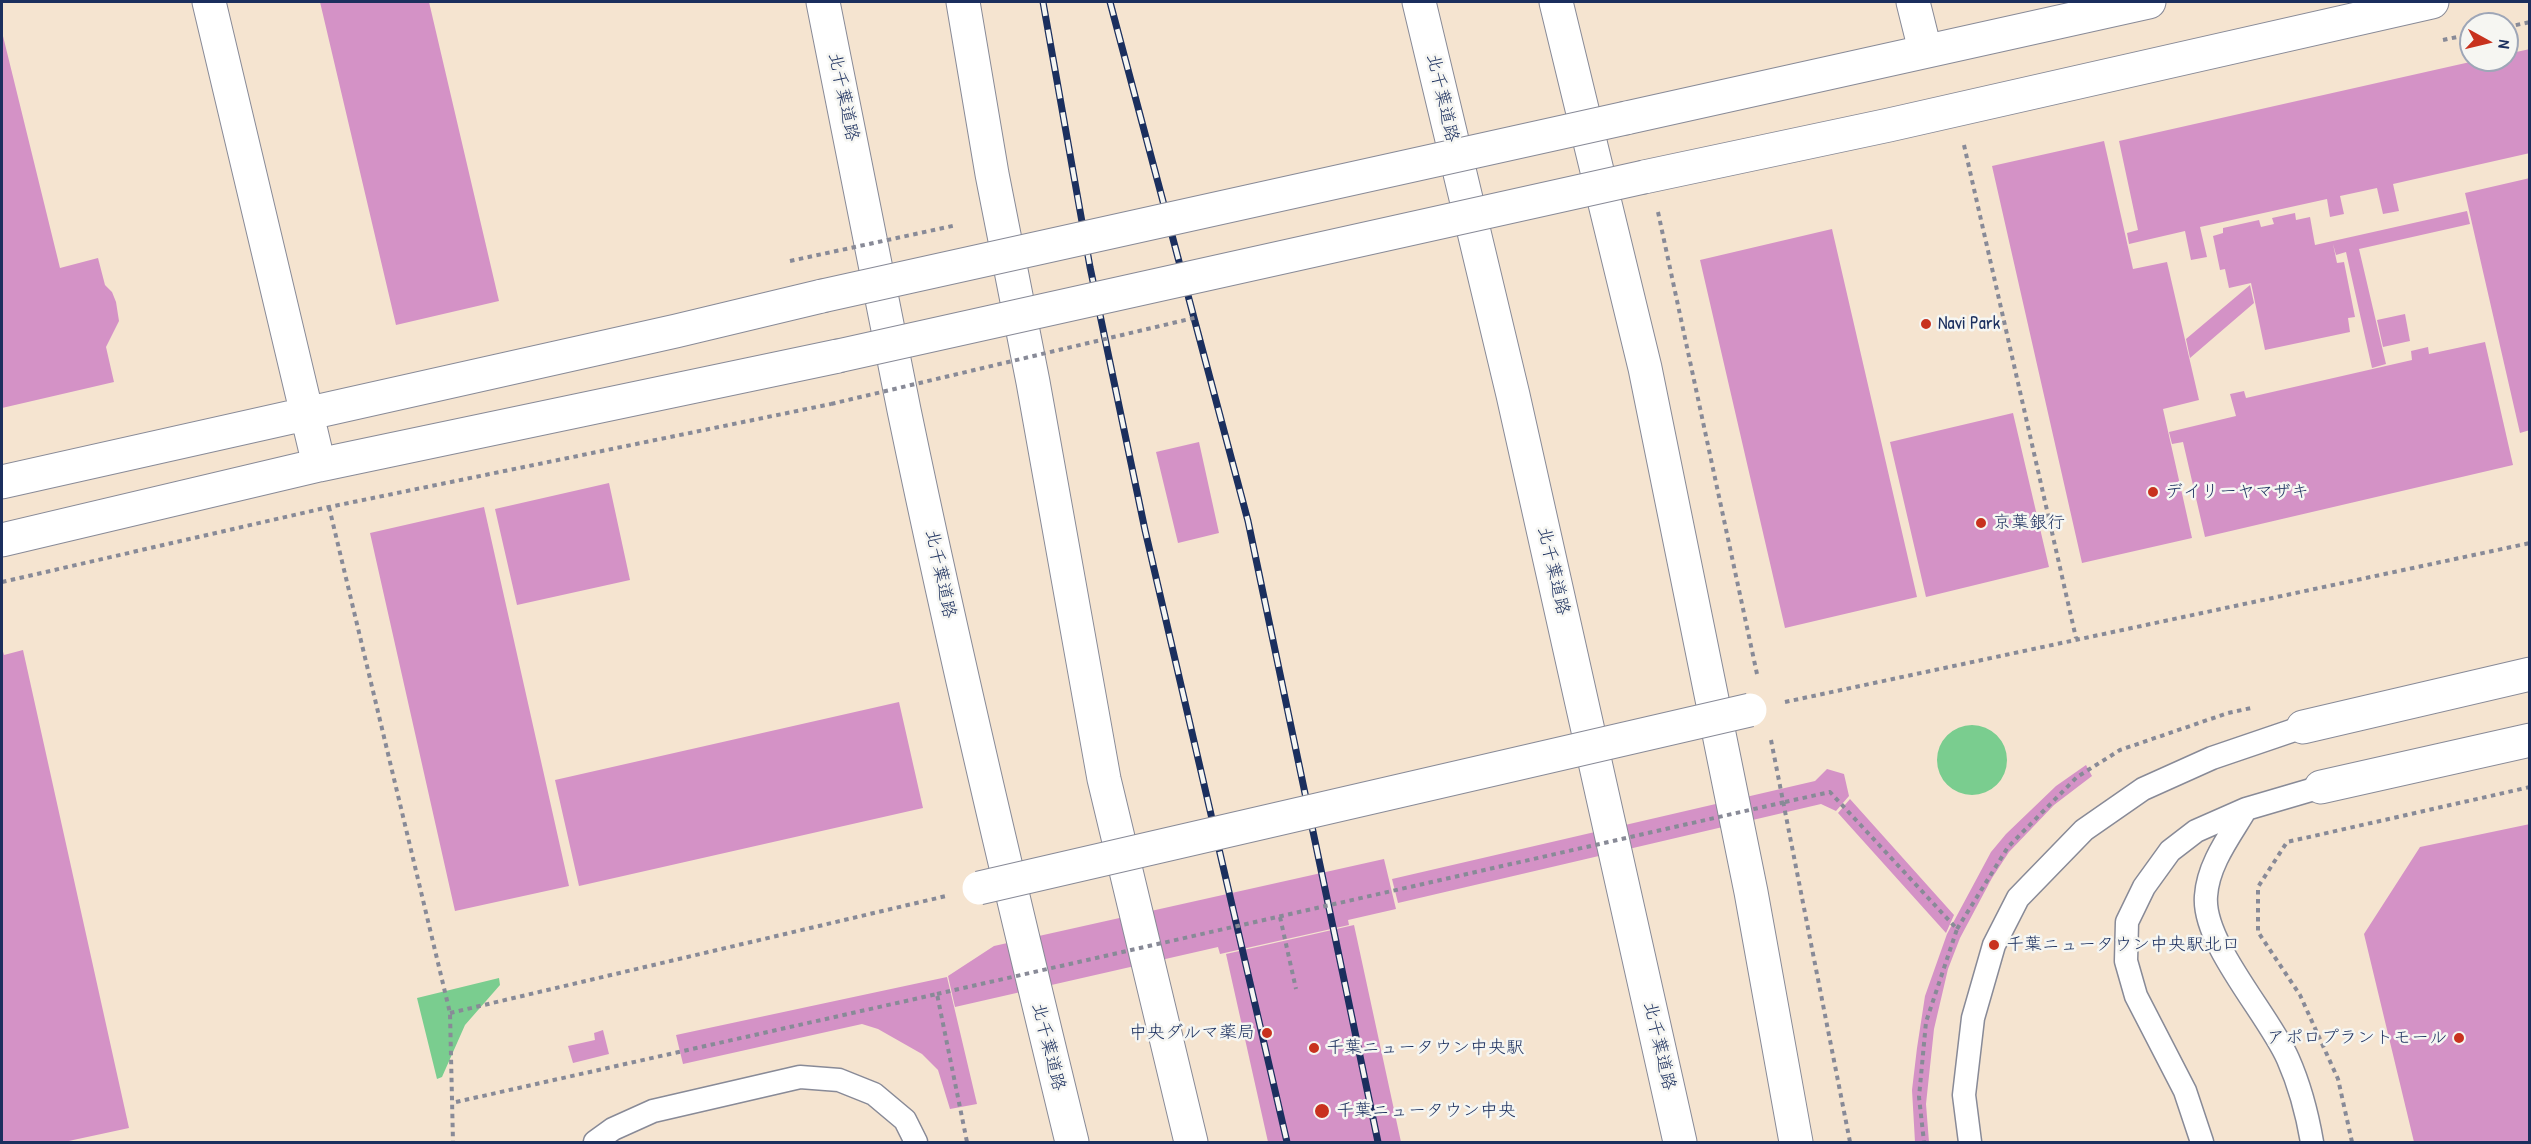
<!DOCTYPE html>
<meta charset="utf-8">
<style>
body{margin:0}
#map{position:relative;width:2531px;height:1144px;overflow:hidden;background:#f5e4d0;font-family:"Patrick Hand",sans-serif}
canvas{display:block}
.frame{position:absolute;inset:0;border:3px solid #1b2f5e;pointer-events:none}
.north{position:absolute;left:2459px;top:12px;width:60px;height:60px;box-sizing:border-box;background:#f6f6f2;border:2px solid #9ea6b7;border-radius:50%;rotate:98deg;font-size:16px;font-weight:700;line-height:24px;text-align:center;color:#1b2f5e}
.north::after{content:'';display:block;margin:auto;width:21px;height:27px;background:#c8321e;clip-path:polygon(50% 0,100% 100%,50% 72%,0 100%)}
</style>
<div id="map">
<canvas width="2531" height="1144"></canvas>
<div class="frame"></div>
<div class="north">N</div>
</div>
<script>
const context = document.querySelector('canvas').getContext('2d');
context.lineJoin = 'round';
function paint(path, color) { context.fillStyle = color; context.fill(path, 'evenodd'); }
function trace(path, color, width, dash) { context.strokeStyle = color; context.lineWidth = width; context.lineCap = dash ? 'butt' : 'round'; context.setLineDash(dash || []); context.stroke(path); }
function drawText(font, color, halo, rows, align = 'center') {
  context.font = font + ' "Patrick Hand","Klee One",sans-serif'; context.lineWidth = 5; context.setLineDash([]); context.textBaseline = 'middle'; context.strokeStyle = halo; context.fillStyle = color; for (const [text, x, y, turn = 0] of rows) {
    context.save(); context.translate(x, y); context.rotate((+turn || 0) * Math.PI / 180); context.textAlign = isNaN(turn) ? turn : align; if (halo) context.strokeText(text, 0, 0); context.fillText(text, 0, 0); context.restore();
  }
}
const green = new Path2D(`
 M1937 760a35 35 0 1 1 70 0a35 35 0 1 1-70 0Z
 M499 978 500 985 465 1025 442 1077 437 1079 417 998Z`);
const building = new Path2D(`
 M320 2H429L499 301 396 325Z
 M2 32 60 268 98 258 105 285 112 292 116 302 119 321 106 347 114 382 2 408Z
 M2530 49V153L2393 184 2399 211 2383 214 2377 188 2340 196 2344 214 2330 217 2327 199 2200 227 2207 257 2191 260 2185 231 2129 244 2127 233 2138 230 2119 141 2479 60H2507V54Z
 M2104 141 2133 269 2167 262 2199 400 2163 409 2192 538 2082 563 1992 166Z
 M2530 178V430L2520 433 2465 193Z
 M2467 211 2470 224 2359 249 2386 364 2372 368 2346 252 2336 255 2333 244 2337 263 2344 262 2355 317 2348 318 2350 332 2265 350 2251 283 2229 288 2225 269 2220 270 2213 236 2223 233V228L2259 220 2261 227 2274 224 2272 218 2295 213 2296 220 2310 217 2315 245Z
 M1832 229 1917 597 1785 628 1700 260Z
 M2250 285 2254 303 2190 358 2186 339Z
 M2405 314 2410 341 2383 347 2377 320Z
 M2485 342 2513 465 2205 537 2183 442 2172 444 2169 432 2236 416 2230 394 2244 391 2246 398 2412 360 2411 351 2428 347 2429 354Z
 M2013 413 2049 567 1926 597 1890 442Z
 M1199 442 1219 533 1178 543 1156 452Z
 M609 483 630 580 517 605 495 509Z
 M484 507 569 886 455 911 370 533Z
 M2 648 4 655 23 650 129 1128 64 1142H2Z
 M899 702 923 808 579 886 555 780Z
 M2086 765 2092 776 2054 805 2009 852 1992 878 1960 938 1948 969 1934 1029 1926 1104 1929 1142H1915L1912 1090 1917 1048 1925 996 1947 934 1991 852 2006 834 2056 786Z
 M1827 769 1844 774 1849 796 1836 811 1821 804 1398 903 1392 879 1815 781Z
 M1850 799 1954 915 1946 933 1838 813Z
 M2530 824V1142H2414L2364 934 2420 847Z
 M1384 859 1396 909 1348 920 1349 925 1220 954 1218 947 955 1007 948 976 994 946Z
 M1354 925 1401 1142H1268L1226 954Z
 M947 977 977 1104 950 1109 938 1070 922 1054 878 1029 862 1024 683 1064 676 1035Z
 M603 1030 609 1054 573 1063 568 1046 595 1040 594 1033Z`);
const path = new Path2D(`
 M2507 27 2530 22
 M2443 40 2471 34
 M1964 145 2076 638
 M1658 212 1757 674
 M329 507 450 1013 453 1142
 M2 582 329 507 831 404
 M1785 702 2530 543
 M1771 740 1850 1142
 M1785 802 1830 792 1957 929 1926 1022 1919 1097 1924 1142
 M1280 917 1296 989
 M1957 929 2008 847 2077 777 2120 750 2228 713 2251 708
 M450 1013 946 896
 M456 1102 937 994 967 1142
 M2352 1142 2338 1079 2300 995 2258 932V887L2287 842 2530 787`);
const service = new Path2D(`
 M595 1142 613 1129 653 1111 800 1077 839 1080 874 1094 905 1120 916 1142
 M1970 1142 1964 1095 1973 1018 1994 945 2018 898 2084 830 2143 789 2212 758 2303 727
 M2202 1142 2185 1091 2136 996 2126 961 2127 922 2144 887 2170 851 2196 831 2246 809
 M2312 1142C2307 1113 2300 1086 2288 1059 2269 1015 2202 943 2206 896 2208 864 2230 836 2246 809L2321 787`);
const tertiary = new Path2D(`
 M209 2 319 465
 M1913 2 1925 50
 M1626 118 2149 2
 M1644 177 1889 125 2432 2
 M2 482 676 331 822 296
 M2 540 319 465 838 356
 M2303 727 2530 674
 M2321 787 2530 740`);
const trunk = new Path2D(`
 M823 2C851 138 876 274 904 410 955 656 1013 899 1072 1142
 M963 2 992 174 1033 382 1104 779 1191 1142
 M1419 2 1513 395 1680 1142
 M1556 2 1645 368 1751 892 1796 1142`);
const rail = new Path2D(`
 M1043 2 1090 267 1145 530 1287 1142
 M1110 2 1248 521 1378 1142`);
const pathBridge = new Path2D(`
 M790 261 957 225
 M831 404 1198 317
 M937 994 1785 802`);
const pedestrianBridge = new Path2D(`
 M979 888 1750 710`);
const tertiaryBridge = new Path2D(`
 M822 296 1626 118
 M838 356 1644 177`);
const markers = [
 [1926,324,6,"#c8321e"],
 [2153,492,6,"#c8321e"],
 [1981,523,6,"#c8321e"],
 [1994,945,6,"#c8321e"],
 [1267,1033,6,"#c8321e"],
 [2459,1038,6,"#c8321e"],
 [1314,1048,6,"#c8321e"],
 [1322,1111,8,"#c8321e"]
];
const streetNames = [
 ["北千葉道路",843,97,78],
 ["北千葉道路",1442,98,77],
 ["北千葉道路",1553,571,77],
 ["北千葉道路",940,574,78],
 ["北千葉道路",1659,1046,77],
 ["北千葉道路",1048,1047,76]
];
const poiNames = [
 ["Navi Park",1938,324],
 ["デイリーヤマザキ",2165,492],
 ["京葉銀行",1993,523],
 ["千葉ニュータウン中央駅北口",2006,945],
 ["中央ダルマ薬局",1255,1033,"right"],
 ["アポロプラントモール",2447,1038,"right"],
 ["千葉ニュータウン中央駅",1326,1048],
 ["千葉ニュータウン中央",1336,1111]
];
paint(green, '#7acd8f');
paint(building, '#d492c6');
trace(service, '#888a97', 25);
trace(tertiary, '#888a97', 35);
trace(trunk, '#888a97', 35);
trace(path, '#888a97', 4, [4.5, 4.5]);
trace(service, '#fff', 22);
trace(tertiary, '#fff', 33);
trace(trunk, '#fff', 33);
trace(rail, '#1b2f5e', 7);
trace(rail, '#f6f6f2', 4.5, [14]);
trace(pedestrianBridge, '#888a97', 35, []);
trace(tertiaryBridge, '#888a97', 35, []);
trace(pathBridge, '#888a97', 4, [4.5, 4.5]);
trace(pedestrianBridge, '#fff', 33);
trace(tertiaryBridge, '#fff', 33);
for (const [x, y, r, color] of markers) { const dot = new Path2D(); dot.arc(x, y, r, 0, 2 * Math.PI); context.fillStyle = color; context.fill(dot); trace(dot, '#f6f6f2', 2); }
drawText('18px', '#1b2f5e', '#f6f6f2', streetNames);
drawText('18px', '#1b2f5e', '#f6f6f2', poiNames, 'left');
</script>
